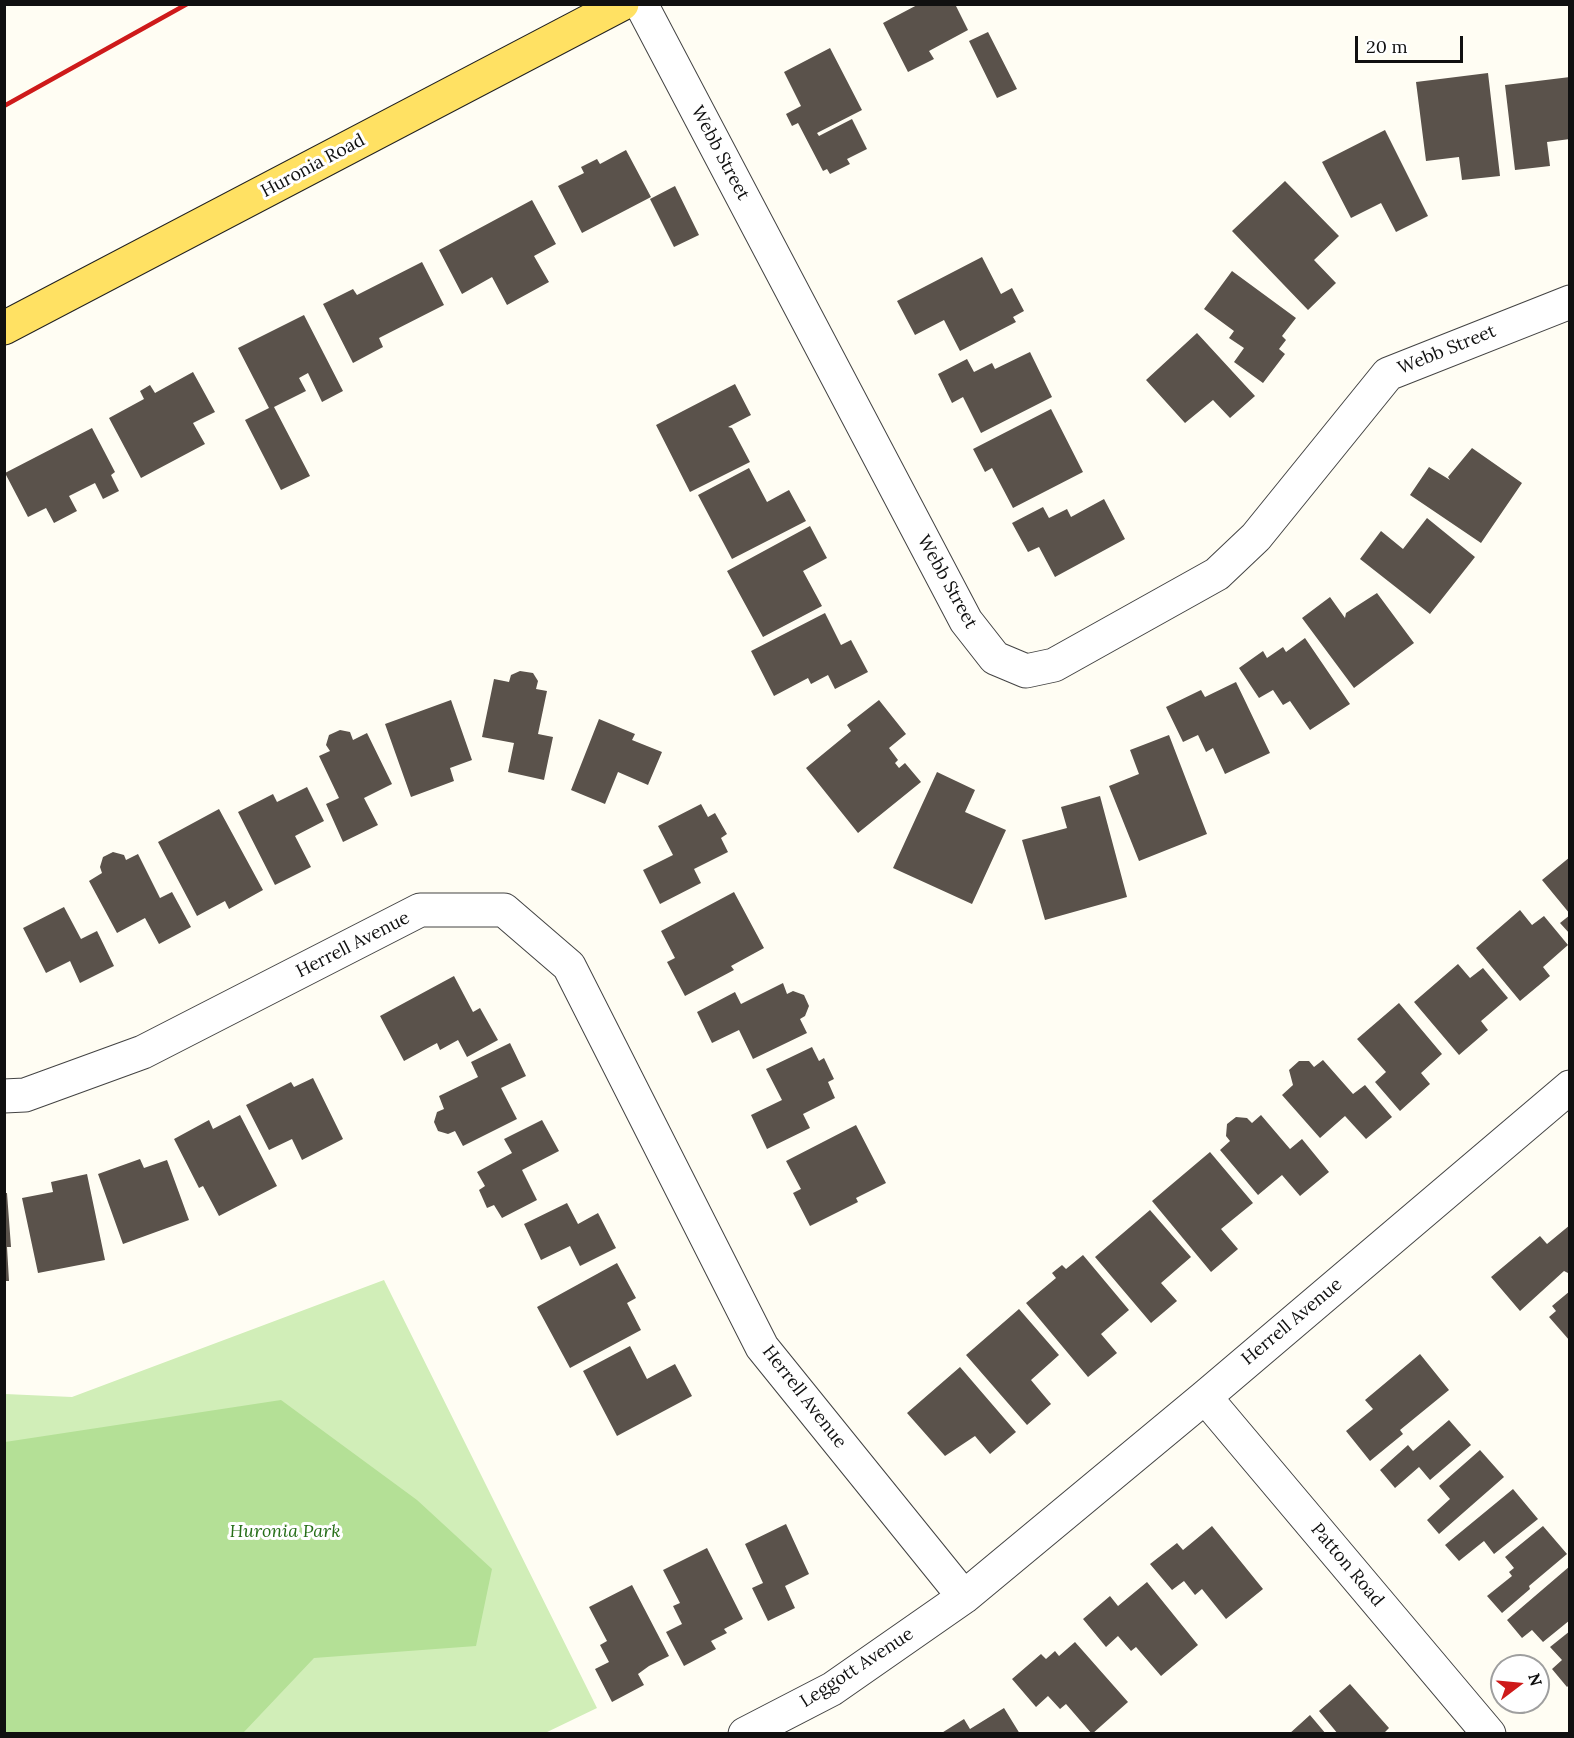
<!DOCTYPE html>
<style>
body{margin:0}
#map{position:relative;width:1574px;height:1738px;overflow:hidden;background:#fffdf3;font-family:Lora,serif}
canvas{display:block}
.frame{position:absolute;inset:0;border:6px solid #101010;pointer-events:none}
.north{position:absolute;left:1490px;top:1654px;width:60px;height:60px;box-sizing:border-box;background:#fff;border:2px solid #9f9f9f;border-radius:50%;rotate:74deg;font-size:16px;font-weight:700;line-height:24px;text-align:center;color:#101010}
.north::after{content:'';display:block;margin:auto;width:21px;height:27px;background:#ce1a1a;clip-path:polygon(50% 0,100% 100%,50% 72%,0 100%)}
.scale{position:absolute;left:1355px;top:36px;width:108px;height:27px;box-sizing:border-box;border:3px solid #101010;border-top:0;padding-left:8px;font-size:18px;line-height:21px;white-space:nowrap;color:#101010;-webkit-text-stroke:4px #fff;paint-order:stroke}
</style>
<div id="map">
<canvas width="1574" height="1738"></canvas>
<div class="frame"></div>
<div class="north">N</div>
<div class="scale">20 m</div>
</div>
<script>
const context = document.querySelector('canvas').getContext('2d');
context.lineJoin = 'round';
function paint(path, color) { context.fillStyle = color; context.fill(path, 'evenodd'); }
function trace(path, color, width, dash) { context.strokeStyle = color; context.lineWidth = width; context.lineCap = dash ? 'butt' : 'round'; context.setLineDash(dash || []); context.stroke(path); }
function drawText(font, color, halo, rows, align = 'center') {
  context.font = font + ' Lora,serif'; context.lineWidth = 6; context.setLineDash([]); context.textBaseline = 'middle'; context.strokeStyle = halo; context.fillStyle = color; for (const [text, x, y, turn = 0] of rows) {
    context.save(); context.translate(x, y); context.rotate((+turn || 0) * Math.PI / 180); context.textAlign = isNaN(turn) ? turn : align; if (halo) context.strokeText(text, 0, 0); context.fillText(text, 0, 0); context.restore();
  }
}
const green = new Path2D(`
 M384 1280 597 1708 543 1734H5V1394L72 1397Z`);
const forest = new Path2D(`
 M281 1400 417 1500 492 1569 476 1646 314 1658 243 1733H5V1442Z`);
const building = new Path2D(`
 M919 4H955L968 30 929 51 934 59 908 72 883 23Z
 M988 32 1017 89 997 98 969 41Z
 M830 48 862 110 817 133 819 136 852 119 867 149 847 159 850 164 830 174 827 169 823 171 798 123 792 126 786 114 801 106 784 72Z
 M1488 73 1500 176 1462 180 1459 157 1426 161 1416 82Z
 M1570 77V139L1547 142 1550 166 1515 170 1505 85Z
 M1385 130 1428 216 1396 232 1381 203 1351 218 1322 162Z
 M626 150 651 197 582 233 558 186 584 173 581 167 597 159 600 164Z
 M1285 181 1339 236 1314 260 1336 283 1308 310 1232 231Z
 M675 186 699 235 674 247 650 199Z
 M532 200 556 244 534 256 549 282 507 305 492 277 462 294 439 250Z
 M982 257 1001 294 1012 288 1024 311 1013 317 1016 322 960 351 944 320 915 335 897 301Z
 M422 262 444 305 379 338 383 347 353 363 323 304 353 289 357 295Z
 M1232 271 1296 318 1282 336 1286 340 1279 349 1285 354 1263 383 1234 362 1244 348 1229 338 1234 331 1204 309Z
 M304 315 343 391 322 402 308 373 299 378 306 391 274 407 310 476 281 490 245 420 269 408 238 348Z
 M1197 333 1255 396 1230 418 1213 400 1185 423 1146 380Z
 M1030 352 1052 397 981 433 963 397 952 403 938 374 967 359 974 372 992 363 995 369Z
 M193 372 215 412 193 423 205 444 141 478 109 418 144 399 140 391 150 385 155 393Z
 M735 384 751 415 728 427 732 428 750 462 690 492 656 425Z
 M1051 409 1083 472 1013 508 992 468 985 472 973 449Z
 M92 428 115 472 111 475 119 491 103 499 95 483 69 496 77 511 54 523 46 508 28 517 5 473Z
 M1472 448 1522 483 1481 543 1410 495 1429 467 1450 480 1448 477Z
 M749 468 767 502 789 490 806 521 732 559 698 495Z
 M1104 499 1125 539 1055 577 1039 547 1028 552 1012 523 1043 507 1049 518 1067 509 1071 517Z
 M1427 518 1475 557 1430 614 1360 559 1381 531 1403 549Z
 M810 526 827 558 803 571 822 606 763 637 727 571Z
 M1377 593 1414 643 1354 688 1302 618 1330 597 1345 618 1346 613Z
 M825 613 841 645 851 640 868 672 835 689 828 675 811 684 808 678 774 696 751 651Z
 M1305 638 1350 704 1310 730 1290 701 1283 705 1273 690 1259 698 1239 668 1263 651 1267 658 1283 647 1286 652Z
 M520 671 533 673 538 681 536 689 547 691 538 734 553 737 544 780 508 772 514 743 482 737 494 679 509 682 511 675Z
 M1236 682 1270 753 1225 774 1213 748 1206 752 1198 735 1183 742 1166 707 1201 690 1205 697Z
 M451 700 472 760 450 768 454 781 411 797 385 724Z
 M879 700 906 734 889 748 898 760 895 763 899 768 905 763 921 782 858 833 806 768 851 731 847 725Z
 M599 719 635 734 632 740 662 752 648 785 618 772 605 804 571 790Z
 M340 730 350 732 353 740 367 733 392 784 364 798 378 825 343 842 326 804 339 798 319 756 330 751 326 745 329 735Z
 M1169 735 1207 834 1139 861 1109 786 1139 774 1130 750Z
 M937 772 975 790 965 812 1006 830 972 904 893 868Z
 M307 787 324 821 295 836 311 867 275 885 238 812 273 794 277 802Z
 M1100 796 1127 897 1045 920 1022 840 1067 828 1061 807Z
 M701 804 708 817 715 813 727 834 721 838 728 852 694 869 701 883 660 904 643 870 673 855 658 826Z
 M219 809 263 890 229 909 225 901 197 916 158 842Z
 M113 852 124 855 126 860 138 854 160 898 172 892 191 927 159 944 145 918 117 933 89 881 102 873 100 867 103 857Z
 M1570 857V914L1542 880Z
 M734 892 764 948 731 966 734 970 685 996 667 962 675 958 661 931Z
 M64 907 81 939 97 931 114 966 80 983 70 961 46 973 23 928Z
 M1520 910 1532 925 1544 916 1568 945 1543 967 1550 976 1520 1001 1476 948Z
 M1570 915V934L1560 923Z
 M1458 964 1470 978 1483 968 1508 998 1481 1021 1488 1030 1459 1055 1414 1002Z
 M454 976 473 1012 480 1008 498 1040 467 1057 458 1040 440 1050 437 1043 404 1061 380 1016Z
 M783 983 787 994 793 991 804 995 809 1006 805 1016 800 1019 807 1033 753 1059 739 1030 712 1043 697 1012 735 992 741 1004Z
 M1399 1003 1442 1054 1421 1073 1430 1084 1400 1111 1375 1082 1386 1072 1357 1039Z
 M510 1043 526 1076 501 1088 517 1119 463 1146 455 1131 448 1134 438 1131 434 1122 437 1112 444 1109 439 1096 478 1077 471 1062Z
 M812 1047 819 1061 824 1058 834 1079 828 1082 835 1098 803 1114 810 1128 767 1149 751 1115 782 1100 766 1069Z
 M1323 1060 1353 1094 1365 1085 1392 1117 1366 1139 1345 1116 1320 1138 1282 1095 1293 1085 1289 1070 1299 1061H1309L1314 1067Z
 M313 1078 343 1139 302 1160 292 1139 269 1150 246 1105 291 1082 294 1087Z
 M240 1115 277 1186 219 1216 203 1186 199 1188 174 1139 209 1120 213 1129Z
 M1261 1115 1290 1149 1302 1139 1329 1172 1300 1196 1282 1175 1258 1195 1220 1150 1230 1141 1226 1136 1227 1124 1236 1117 1247 1118 1252 1123Z
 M542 1120 559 1151 522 1170 537 1200 502 1218 494 1205 487 1208 479 1190 485 1186 477 1172 512 1153 504 1139Z
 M856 1125 886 1183 856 1198 858 1202 810 1226 793 1193 801 1189 786 1161Z
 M1210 1152 1253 1203 1221 1229 1238 1249 1211 1272 1152 1201Z
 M140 1159 144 1168 167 1160 189 1220 123 1244 98 1174Z
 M87 1174 105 1260 38 1273 22 1198 53 1192 51 1182Z
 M4 1193H7L11 1247H7L9 1281H4Z
 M567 1203 578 1224 598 1213 616 1248 580 1266 570 1246 541 1260 524 1224Z
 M1150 1210 1191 1257 1161 1283 1177 1301 1151 1323 1095 1257Z
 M1570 1225V1274L1564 1271 1520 1311 1491 1277 1540 1236 1547 1244Z
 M1083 1255 1129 1310 1101 1334 1117 1353 1088 1377 1026 1303 1056 1278 1052 1273 1062 1265 1066 1269Z
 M617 1263 636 1298 627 1303 641 1330 570 1368 537 1307Z
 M1570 1291V1341L1549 1317 1556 1311 1552 1306Z
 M1019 1309 1059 1355 1031 1380 1051 1404 1027 1425 966 1355Z
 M630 1346 647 1379 675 1364 692 1396 617 1436 583 1371Z
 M1420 1354 1449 1390 1400 1430 1403 1434 1370 1461 1346 1431 1373 1409 1365 1400Z
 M960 1367 1016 1432 990 1454 975 1436 945 1456 907 1413Z
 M1449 1420 1471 1445 1430 1480 1419 1467 1395 1488 1380 1470 1408 1445 1413 1451Z
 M1480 1450 1504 1477 1439 1534 1427 1520 1450 1499 1439 1486Z
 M1513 1489 1538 1519 1494 1554 1484 1541 1459 1561 1445 1545Z
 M786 1524 809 1574 785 1586 795 1608 768 1621 752 1588 763 1583 745 1544Z
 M1212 1526 1263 1589 1226 1619 1202 1589 1195 1595 1184 1581 1172 1590 1150 1564 1177 1543 1183 1550Z
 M1543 1526 1567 1554 1529 1586 1530 1589 1502 1613 1487 1596 1512 1576 1509 1572 1514 1568 1505 1557Z
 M707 1548 743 1619 724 1629 727 1633 711 1641 716 1649 684 1666 666 1632 682 1624 673 1606 680 1603 663 1570Z
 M1570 1566V1620L1543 1642 1532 1630 1522 1638 1507 1620Z
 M1147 1582 1198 1645 1161 1676 1136 1647 1131 1651 1118 1636 1106 1647 1083 1619 1110 1596 1118 1606Z
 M632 1585 669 1656 649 1666 638 1674 644 1685 612 1702 595 1669 609 1662 600 1645 607 1641 589 1607Z
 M1570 1631V1684L1567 1687 1552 1669 1562 1660 1550 1647Z
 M1075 1642 1128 1702 1092 1734 1066 1704 1060 1709 1048 1696 1036 1707 1012 1679 1041 1654 1046 1659 1055 1651 1059 1656Z
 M1350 1684 1389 1728 1383 1734H1338L1319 1711Z
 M1004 1708 1020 1734H940L964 1719 970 1729Z
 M1310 1715 1326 1734H1289Z`);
const minor = new Path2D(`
 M641 4 966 621 995 658 1026 671 1054 665 1217 574 1256 537 1388 374 1570 302
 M4 1096 25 1095 143 1052 420 910H504L569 966 762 1347 964 1597
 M1205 1397 1489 1734
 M745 1734 832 1689 964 1597 1205 1397 1570 1087`);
const major = new Path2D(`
 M4 328 622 4`);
const rail = new Path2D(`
 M4 106 187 4`);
const streetNames = [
 ["Webb Street",720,153,62],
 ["Huronia Road",313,166,-28],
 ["Webb Street",1447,350,-22],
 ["Webb Street",947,582,61],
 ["Herrell Avenue",353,945,-27],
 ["Herrell Avenue",1292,1322,-40],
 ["Herrell Avenue",804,1397,52],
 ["Patton Road",1347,1565,50],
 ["Leggott Avenue",857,1668,-33]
];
const parkNames = [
 ["Huronia Park",285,1532]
];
paint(green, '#d1eeb8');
paint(forest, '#b4e096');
paint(building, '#5a524b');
trace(minor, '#434343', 35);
trace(major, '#212121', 35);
trace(minor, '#fff', 33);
trace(major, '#ffe163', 33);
trace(rail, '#ce1a1a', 4.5);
drawText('18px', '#101010', '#fff', streetNames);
drawText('italic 18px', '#276f19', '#fff', parkNames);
</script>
